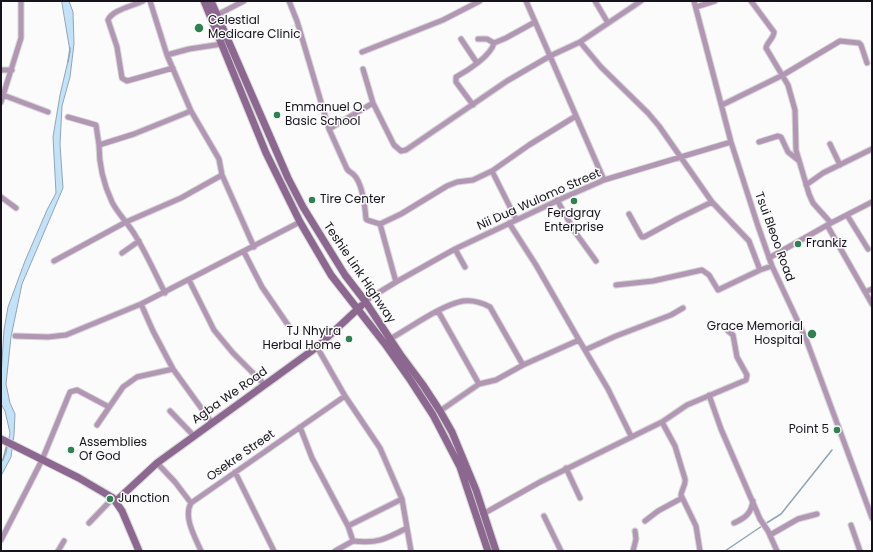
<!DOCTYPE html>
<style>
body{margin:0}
#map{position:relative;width:873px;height:552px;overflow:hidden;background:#fbfbfb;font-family:Poppins,sans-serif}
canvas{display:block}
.frame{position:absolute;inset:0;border:2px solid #16131d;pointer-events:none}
</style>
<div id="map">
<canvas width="873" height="552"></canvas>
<div class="frame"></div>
</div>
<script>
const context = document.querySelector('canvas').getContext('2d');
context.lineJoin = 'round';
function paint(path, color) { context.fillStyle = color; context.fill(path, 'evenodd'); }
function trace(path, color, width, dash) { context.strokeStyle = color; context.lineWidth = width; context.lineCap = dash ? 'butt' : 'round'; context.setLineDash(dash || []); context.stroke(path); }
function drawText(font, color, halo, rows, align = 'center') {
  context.font = font + ' Poppins,sans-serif'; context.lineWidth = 3; context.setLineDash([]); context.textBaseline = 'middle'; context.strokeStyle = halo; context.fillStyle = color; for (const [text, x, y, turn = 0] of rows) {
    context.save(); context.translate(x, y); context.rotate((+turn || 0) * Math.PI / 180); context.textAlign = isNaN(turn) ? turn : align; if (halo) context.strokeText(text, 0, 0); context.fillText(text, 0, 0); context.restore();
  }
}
const water = new Path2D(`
 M62 1H69L73 12 74 44 70 77 62 106 60 144 63 188 22 284 11 337 6 384 10 403 15 414 14 435 11 457 1 476V463L6 453 10 433 5 411 1 404V376L4 330 8 307 25 261 47 210 56 193 53 137 60 95 70 52Z`);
const stream = new Path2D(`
 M68 62 70 48
 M3 460 7 444
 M765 524 781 514 832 450
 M725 551 762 526`);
const street = new Path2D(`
 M143 1C133 6 112 10 108 20L117 47 122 78 127 81 173 68
 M150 1 167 55 191 111
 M289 1 297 21 329 129 347 169C349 172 351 172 354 175 363 184 365 207 366 219L367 220 380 224 396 282
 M595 1 608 23
 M694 1 731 142 757 223 772 266 806 339 872 518
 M751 1 774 32C774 38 767 42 766 48L788 85 795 110 796 150 809 194 813 203 831 223
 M696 7 715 1
 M217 15 244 1
 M461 39 477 63
 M478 39H487L494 43 506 38 535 22
 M580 42 641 1
 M362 52 443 20 480 1
 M167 55 189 49 222 44
 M363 69 373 103 394 145 401 151 406 150 507 81 550 56 526 1
 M1 70H12
 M3 95 48 112
 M1 102 21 38V1
 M473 105 456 82V77C467 71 491 56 494 43
 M722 105 783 75 840 41 859 43 861 45 867 63
 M68 117 96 125 99 145
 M329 129 373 103
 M759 142 778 136 781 137 788 152 798 160
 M830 144 840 165
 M492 171 529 145 576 116
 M604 180 550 56 580 42 601 67 648 113 659 126 712 202 749 241 760 270
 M806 185 823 173 872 149
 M1 197 16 208
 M557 200 575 232 596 261
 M629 214 640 234 642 237H644L677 219 712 202
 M847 215 868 249
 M509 223 536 265 579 340 608 389 631 436
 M380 224 401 214 447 186 457 182 473 180 492 171 516 219
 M827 225 872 304
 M455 249 465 267
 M244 252 262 287 288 325
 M122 253 139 241
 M769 258 831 223 872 202
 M54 261 126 222 181 198 222 175
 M189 280 214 330 233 353 265 385
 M616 285 653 281 702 270 709 275 718 290 760 270 772 266
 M865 292 872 289
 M165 293C155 273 146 253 135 235 128 223 118 214 112 202 104 185 99 164 99 145L134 134 191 111 219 159 222 175 254 247
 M365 301 396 282 455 249 563 198 604 180 731 142
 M141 304 153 331 173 369 212 423
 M438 311 479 384
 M15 336 48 337 66 335 141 304 300 222
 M390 339C410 328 441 305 463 301 473 300 481 302 490 307L523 365 579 340
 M317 347 345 396 380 448 402 499 411 551
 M585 350 616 336 671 315 683 308
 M709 395 721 429 760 519 768 531 777 551
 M170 411 193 435
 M440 411 479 384 496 380 523 365
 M662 422 675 446 685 479C686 485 682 488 681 495L696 526 700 551
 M97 425 123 387 137 377 173 369
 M300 427 312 458 348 526 353 541 335 551
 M157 463 175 482 191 503
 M566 468 580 498
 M235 472 274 551
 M483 514 540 482 662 422 687 405 746 380 747 375 737 357 733 335 728 331
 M544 516 561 551
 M645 521 658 511 682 498
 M89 523 113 498
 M734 523C745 518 751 514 753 501
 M851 525 860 551
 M348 526 402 499
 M770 535 798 519 817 514
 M1 540 42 460 70 392 77 390 109 407
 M353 541C377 544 386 539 407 528
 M58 551 64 541
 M201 551C195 537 183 517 191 503L345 396
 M633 551 636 539 635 531`);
const secondary = new Path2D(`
 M204 1 266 153 300 222 331 275 385 344 411 381 433 415 460 467 488 551
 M211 1 288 178 303 207 345 275 365 301 400 354 423 385 440 411 452 432 476 490 496 551
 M1 439 79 478 113 498 122 511 139 551
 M116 501 157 463 317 347 361 306`);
const markers = [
 [199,28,5,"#308152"],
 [277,115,4,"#308152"],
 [312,200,4,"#308152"],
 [574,201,4,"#308152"],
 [798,244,4,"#308152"],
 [812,334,5,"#308152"],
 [349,339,4,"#308152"],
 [837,430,4,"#308152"],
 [71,450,4,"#308152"],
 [110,499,4,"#308152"]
];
const poiNames = [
 ["Celestial",208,21],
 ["Medicare Clinic",208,35],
 ["Emmanuel O.",285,108],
 ["Basic School",285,122],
 ["Tire Center",320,200],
 ["Ferdgray",574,214,"center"],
 ["Enterprise",574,228,"center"],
 ["Frankiz",806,244],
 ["Grace Memorial",803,327,"right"],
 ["Hospital",803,341,"right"],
 ["TJ Nhyira",341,332,"right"],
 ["Herbal Home",341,346,"right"],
 ["Point 5",829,430,"right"],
 ["Assemblies",79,443],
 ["Of God",79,457],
 ["Junction",118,499]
];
const streetNames = [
 ["Nii Dua Wulomo Street",539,200,-24],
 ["Tsui Bleoo Road",774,237,70],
 ["Teshie Link Highway",359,273,56],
 ["Agba We Road",230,396,-35],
 ["Osekre Street",241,456,-35]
];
paint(water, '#c4e2f7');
trace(water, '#90a4b6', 1);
trace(stream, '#90a4b6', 1.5);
trace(street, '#d6d6d7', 7);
trace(secondary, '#d6d6d7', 9);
trace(street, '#b197b3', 5);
trace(secondary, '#8c678f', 7);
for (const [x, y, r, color] of markers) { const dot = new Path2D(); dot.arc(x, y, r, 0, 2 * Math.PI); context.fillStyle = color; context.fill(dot); trace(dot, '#fbfbfb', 1.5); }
drawText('12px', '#16131d', '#fbfbfb', poiNames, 'left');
drawText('12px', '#16131d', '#fbfbfb', streetNames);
</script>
